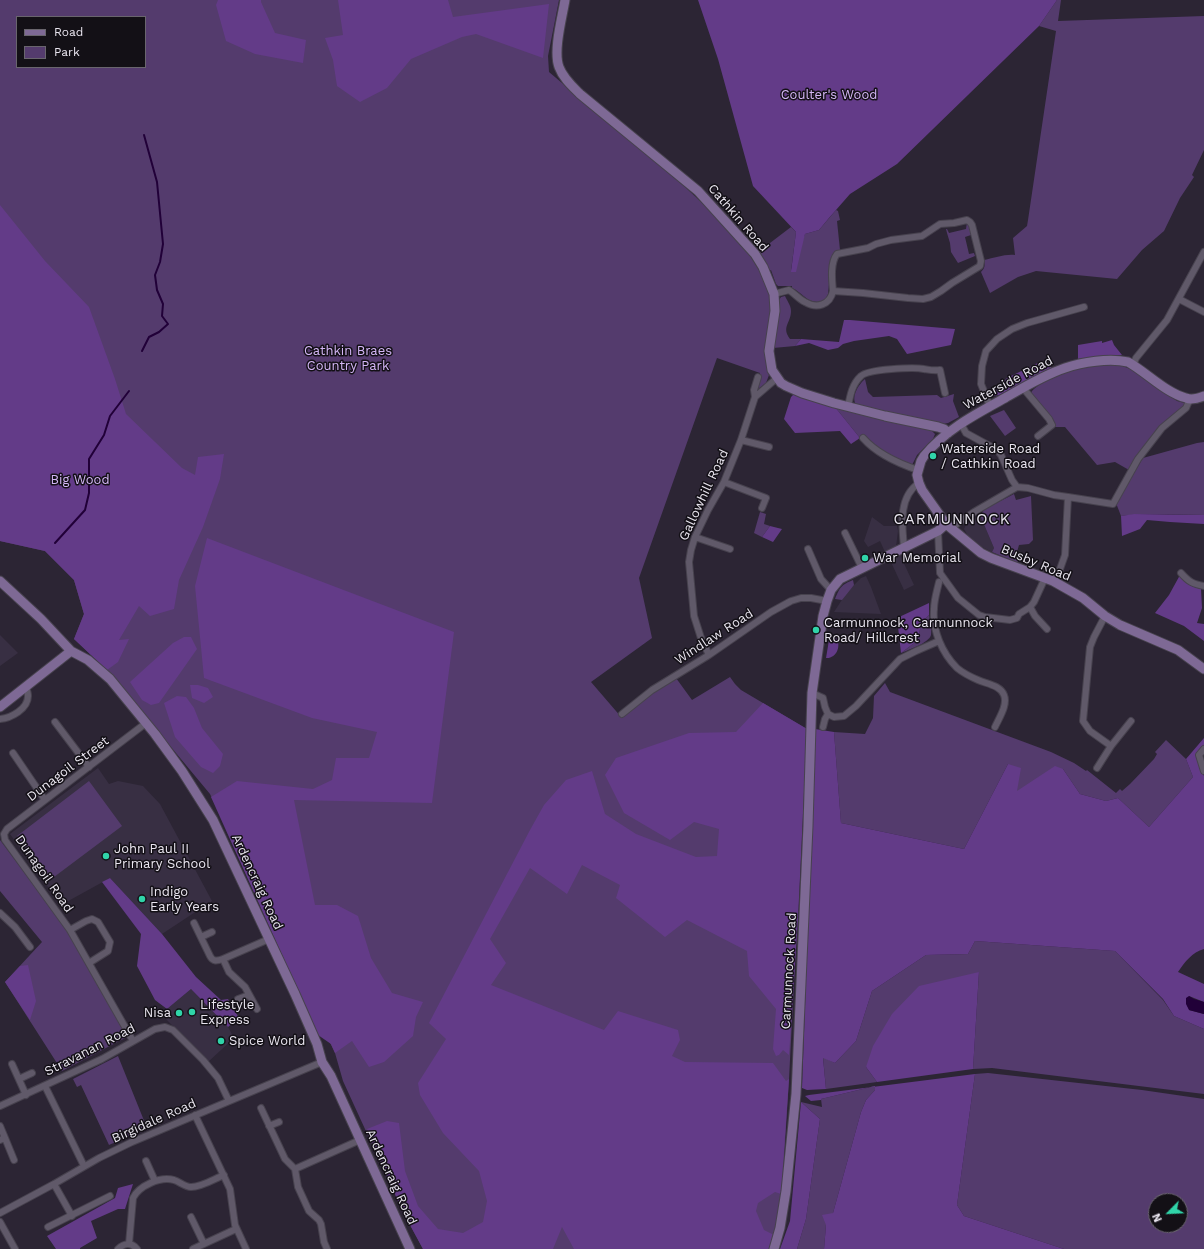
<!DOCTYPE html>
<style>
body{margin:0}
#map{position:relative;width:1204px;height:1249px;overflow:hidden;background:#2c2534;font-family:"Work Sans",sans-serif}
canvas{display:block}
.legend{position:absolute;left:16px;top:16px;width:130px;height:52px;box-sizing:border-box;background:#131016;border:1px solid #69656d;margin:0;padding:5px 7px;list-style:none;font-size:12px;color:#e9e5ef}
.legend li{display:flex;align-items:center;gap:8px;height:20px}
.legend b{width:20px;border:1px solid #69656d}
.north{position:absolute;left:1148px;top:1193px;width:40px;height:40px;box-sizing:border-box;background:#131016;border:1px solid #69656d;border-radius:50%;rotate:246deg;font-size:11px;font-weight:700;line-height:16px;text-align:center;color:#e9e5ef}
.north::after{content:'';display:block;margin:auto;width:14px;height:18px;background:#30d4a9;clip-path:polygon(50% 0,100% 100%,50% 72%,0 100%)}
</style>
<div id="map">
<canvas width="1204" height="1249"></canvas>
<ul class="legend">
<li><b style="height:5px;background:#7e6995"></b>Road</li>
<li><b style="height:11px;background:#543b6d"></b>Park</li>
</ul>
<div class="north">N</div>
</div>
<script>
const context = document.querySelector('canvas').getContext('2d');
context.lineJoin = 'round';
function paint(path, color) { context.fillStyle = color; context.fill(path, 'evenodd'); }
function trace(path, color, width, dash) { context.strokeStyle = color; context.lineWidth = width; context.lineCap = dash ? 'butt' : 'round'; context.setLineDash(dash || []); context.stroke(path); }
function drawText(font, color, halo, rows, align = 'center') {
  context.font = font + ' "Work Sans",sans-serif'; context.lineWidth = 3; context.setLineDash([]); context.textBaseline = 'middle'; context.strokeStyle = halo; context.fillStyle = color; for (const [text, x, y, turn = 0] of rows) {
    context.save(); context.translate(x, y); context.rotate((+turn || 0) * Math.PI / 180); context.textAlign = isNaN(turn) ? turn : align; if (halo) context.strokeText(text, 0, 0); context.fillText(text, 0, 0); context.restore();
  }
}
const built = new Path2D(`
 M980 515 994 548 992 552 982 547 968 536 964 529 966 525Z
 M872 517 884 526H897L898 531 896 547 885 552 880 541 868 547 864 541Z
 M900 555 914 585 904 590 890 560Z
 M866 576 871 587 881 614 834 612 847 592 861 578Z
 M0 635 18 653 0 666Z
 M98 768 109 784 118 781 143 786 160 804 212 901 162 934 110 878 61 905 10 834Z
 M191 989 228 1027 234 1038 208 1062 166 1019 167 1009Z`);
const green = new Path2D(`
 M0 0H559L548 56 549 72 685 187 716 216 749 254 766 281 770 294 771 307 765 350 766 364 769 375 766 383 758 389 760 373 717 358 639 578 652 638 591 682 622 718C638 702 657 690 676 678L692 700 730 677 735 684 741 690 807 729 789 1079 782 1191 778 1223 769 1249H423L403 1212 343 1081 335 1053 210 794 107 670 74 639 84 614 74 580 45 551 0 541ZM17 17H145V67H17Z
 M1057 0H1061L1058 21 1204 16V150L1192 175 1194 177 1180 198 1164 231 1142 250 1117 279 1036 271 1018 277 990 293 981 272C985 268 985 266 984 260 995 258 1004 254 1015 255L1013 238 1027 226 1028 220 1056 31 1039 26Z
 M836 210 838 211 840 220 837 221 840 250 835 252 832 257 828 294C826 299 824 301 818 302 806 302 802 292 792 288V286H778L776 284 771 270 769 271 759 253 770 243 791 227 796 232 791 271 805 234 819 230Z
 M967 222C970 226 971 231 971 235L965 237 969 254 974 253 975 256 958 263 951 252 950 243 947 233 946 229H947L949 233 966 229Z
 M785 296C787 301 791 305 791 311 791 323 781 327 790 339H801L795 346 773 348 779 300 781 297Z
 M1120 365 1133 370 1177 401 1185 403C1180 414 1168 419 1160 427 1148 440 1138 455 1129 470L1115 462 1097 465 1065 427H1055L1054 421 1031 393C1035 383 1074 368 1086 366 1097 365 1109 365 1120 365Z
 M865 379 868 392 873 397 937 395 941 398 954 394 953 401 959 417 948 423 943 424 857 406C850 398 858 385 865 379Z
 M835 407 930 429 935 434 933 439 917 455 912 465 897 460 860 438Z
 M1004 410 1016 428 1005 436 990 416Z
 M1204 442V515C1176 515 1148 513 1121 516L1116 503 1143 458 1197 443Z
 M1014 494 1016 500 1031 496 1033 540 1029 544 1019 545 1017 552 1018 563 992 552 994 548 980 515 985 509Z
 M760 512 766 514 764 524 770 526 762 537 754 533Z
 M853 580 854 585 842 600 835 599C840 587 841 585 853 580Z
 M929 615C930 621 932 629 931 635 929 643 908 650 901 653L917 641 922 622Z
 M885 683 890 692 1051 752 1074 763 1086 771 1087 770 1116 793 1120 789 1122 791 1130 784 1154 759 1157 754 1155 752 1166 740 1186 759 1193 777 1149 827 1118 798 1106 801 1080 794 1063 769 1017 792 1008 764 964 849 841 823 834 732 865 734 873 718 874 696Z
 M89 781 122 826 50 880 17 836Z
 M0 840 66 928 127 1037 62 1071 5 982 42 942 0 891Z
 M975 941 1115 951 1163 1000 1174 1016 1204 1029V1094L992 1068 973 1069 979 972 866 1067 877 1082 826 1089 823 1057 835 1063 856 1041 872 991 926 955 968 954Z
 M118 1056 147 1128 109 1145 81 1085 77 1087 73 1079Z
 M988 1073 1142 1090 1204 1099V1249H1064L964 1216 957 1205 975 1074ZM1156 1201H1180V1225H1156Z
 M875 1086V1090L866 1100 861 1112 833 1213 826 1225 824 1249H797L806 1219 820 1119 801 1102 822 1107 821 1099Z`);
const forest = new Path2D(`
 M218 0H261V2L275 33 306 40 303 63 255 54 226 41 216 5Z
 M338 0H448L453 17 549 4 543 58 476 34 462 37 411 59 387 88 360 102 337 86 333 60 325 38 343 35Z
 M698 0H1057L1039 26 897 164 850 194 829 218 819 230 805 234 796 272H791L796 232 753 186 718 59Z
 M0 205 45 261 89 307 115 379 126 414 182 468 195 475 198 457 224 454 220 479 203 527 179 580 174 609 150 616 139 606 119 640 129 639 118 662 107 670 74 639 84 614 74 580 45 551 0 541Z
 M844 320H850L955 329 951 345 907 354 897 339 889 336 854 341 843 344 838 348 828 350 809 343 795 346 801 339 839 342Z
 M1112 340 1114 345 1122 355 1078 359V345L1102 341V343Z
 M1042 361 1052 368 999 395 993 396 1000 385 1007 378Z
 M794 394 835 407 860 438 851 444 840 431 795 433 784 419 791 397Z
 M1134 514 1204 515V524L1170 522 1147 520 1140 529 1122 536 1121 516Z
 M770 526 782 529 773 542 762 537Z
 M207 538 454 632 432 803 294 800 315 905H337L358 916 371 958 392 993 423 1002 416 1017 413 1036 384 1062 369 1067 352 1041 335 1053 331 1044 318 1035 211 797 237 781 313 789 332 780 336 758H369L377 732 312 718 204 678 195 586Z
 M1180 575 1192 586 1201 589 1202 608 1197 623 1204 624V641L1184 626 1155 613 1169 595Z
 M929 603V615L922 622 917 641 901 653 897 618Z
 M830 634C832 635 835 636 836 638 842 646 836 659 826 658Z
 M184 637H191L197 649 159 703 151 705 142 700 130 682 173 643Z
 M190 685H198L208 688 213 697 204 703 192 698Z
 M177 696 186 697 194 708 202 728 223 754 220 766 213 773 201 767 175 737 164 703Z
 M763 703 807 729 798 919 789 1055 783 1050 779 1055 776 1056 773 1049 776 1009 749 976 747 951 687 920 665 937 616 898 620 885 582 865 567 894 530 868 490 939 506 963 491 985 604 1030 618 1011 678 1030 680 1040 672 1056 685 1062 773 1063 786 1081 789 1079 781 1194 775 1192 758 1203 756 1211 764 1230 774 1235 769 1249H574L562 1227 553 1249H423L403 1212 367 1129 387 1121 399 1123 405 1171 418 1206 438 1229 463 1233 483 1222 487 1201 479 1171 443 1133 420 1095 418 1083 446 1039 429 1023 530 830 544 805 566 780 592 771 605 814 636 834 696 857 717 856 719 829 694 822 670 840 624 813 605 775 616 758 689 733 736 732Z
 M815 729 834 732 841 823 964 849 1008 764 1021 768 1017 791 1055 766 1063 769 1080 794 1106 801 1118 798 1149 827 1193 777 1186 759 1204 738V746L1198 752 1199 765 1204 776V949C1192 952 1185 962 1178 972L1204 984V1002L1189 996V1010L1204 1014V1029L1174 1016 1163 999 1115 951 975 941 968 954 926 955 872 991 856 1041 835 1063 823 1058 826 1089 807 1090 802 1088Z
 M110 878 162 934 196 977 221 1000 228 999 239 1018 228 1027 191 989 167 1009 155 1000 137 966 141 934 102 882Z
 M28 965 36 1001 30 1020 5 982 20 966Z
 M979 972 973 1069 877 1082 866 1067 873 1046 892 1014 919 986Z
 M975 1074 957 1205 964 1216 1064 1249H824L826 1225 822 1215 833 1213 861 1112 866 1100 875 1090V1086L821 1099V1100L811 1101 805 1096 809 1095Z
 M801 1102 820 1119 806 1219 797 1249H780L790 1221Z
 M133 1184 125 1209H118L91 1221 97 1238 80 1248V1249H56L47 1236 115 1198 118 1188Z`);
const water = new Path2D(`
 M1189 996 1194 999 1204 1002V1014L1189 1010 1186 1004V998Z`);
const stream = new Path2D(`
 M142 351 149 337 159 332 168 324 162 316 163 304 157 290 155 275 160 262 163 244 157 182 144 135
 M55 543 85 510 89 493V459L104 435 110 416 129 391`);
const street = new Path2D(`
 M774 294 789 290C795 294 799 299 805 302 817 309 830 305 833 291L863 293 908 298 923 299 931 297 941 291 952 283 980 266 981 261 972 225 970 222 967 220 954 223 940 224 922 236 891 240 876 244 868 248 837 254C830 263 832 280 833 291
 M1179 299 1204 312
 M1133 365 1136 358 1167 320 1204 252
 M1023 388 1049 419 1052 425 1038 436
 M755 397 754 390 758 377
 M990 406 981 384 982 366 986 351 997 339 1012 329 1027 323 1084 307
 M848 407C850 396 852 384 861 376 868 369 914 367 924 369 930 370 934 371 940 370L945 393
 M961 424 966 433 997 450 1001 455 1012 480 1017 487
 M863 438C877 454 897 463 918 470
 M741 440 769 447
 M724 482 766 498 762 508
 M1068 497 1113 504 1138 459 1162 428 1186 408 1190 399
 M951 528 974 512 1017 487 1028 488 1054 495 1068 497 1065 555 1060 569 1053 581
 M938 531 940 573 958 598 979 615 985 617 1010 620 1017 618 1019 614 1030 607 1034 602 1045 578
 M845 533 862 568
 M695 537 730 549
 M904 547C902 526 898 497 919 483
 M808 549 821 579 831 590
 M1181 573C1189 582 1193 584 1204 586
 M939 582C937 591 934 600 934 609 932 630 942 653 957 668 963 673 971 677 978 680 987 684 1000 685 1004 695 1008 705 999 718 995 727
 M1030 607 1035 616 1047 629
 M1105 616 1094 637 1090 647 1083 721 1090 731 1111 746
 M709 655 701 638 694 616 689 562 691 550 695 537 708 510 724 482 741 440 755 397 777 378
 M812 693 823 698 825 707 828 714 834 717 844 716 856 706 900 659 916 651 939 641
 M622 714 652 690 709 655 771 612 791 601 801 598H811L827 601
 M0 719C11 718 28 709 28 696 28 693 27 690 26 687
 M55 722 89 767
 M823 727 825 719 828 714
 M1204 749 1199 755 1204 771
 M13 753 45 800
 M1097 768 1111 746 1131 721
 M4 834 5 840 70 930 133 1041
 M4 834 7 829 146 723
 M0 913 15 927 30 947
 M194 923 210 956C213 962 217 961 223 959L269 939
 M70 930 86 921 92 919 98 922 110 942 108 951 89 963
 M201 937 212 932
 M223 959 229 972 245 987 257 1009
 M238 999 249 995
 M12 1064 26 1095
 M19 1079 32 1073
 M45 1086 84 1166
 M0 1106 102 1059 155 1029 165 1027 173 1030 203 1060 218 1078 229 1101
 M261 1108 285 1159 295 1169 298 1187 309 1211 319 1220 321 1224 324 1242 327 1249
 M195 1115 230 1189 235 1225 246 1249
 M0 1126 5 1138 0 1140
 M269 1126 279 1122
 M5 1138 14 1160
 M146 1161 155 1181
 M295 1169 360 1140
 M54 1184 72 1216
 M0 1213 54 1184 99 1158 132 1142 322 1062
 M191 1217 204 1244
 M0 1222 15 1249
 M48 1227 110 1196
 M129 1244 133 1198C139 1186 160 1176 174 1180 180 1182 185 1187 191 1187 202 1187 214 1179 224 1175
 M118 1249C124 1243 131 1242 137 1249
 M193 1249 236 1229`);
const secondary = new Path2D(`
 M565 0C562 18 553 51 559 67 563 78 572 86 580 94L698 191 755 254 763 267 774 294 775 311 769 351 772 370 781 383 786 386 802 393 834 403 885 416 938 427 944 429 948 433
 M1204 396C1199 398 1191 400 1186 398 1166 393 1146 372 1128 362 1109 358 1082 362 1065 368 1044 375 1024 387 1005 398 976 414 945 430 924 456L921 461 917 475 919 483 922 490 946 524 981 553 991 558 1053 581 1083 598 1105 616 1120 625 1178 650 1204 669
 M0 581 41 619 71 651 88 660 110 679 155 734 182 771 213 820 295 994 317 1044 322 1062 331 1076 410 1249
 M0 707 71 651
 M774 1249 780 1228 786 1191 796 1094 808 826 812 693 823 616 827 601 831 590 840 579 938 531 946 524`);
const markers = [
 [933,456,4,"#30d4a9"],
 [865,558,4,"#30d4a9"],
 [816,630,4,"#30d4a9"],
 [106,856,4,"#30d4a9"],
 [142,899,4,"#30d4a9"],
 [192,1012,4,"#30d4a9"],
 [179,1013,4,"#30d4a9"],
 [221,1041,4,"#30d4a9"]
];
const parkNames = [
 ["Coulter's Wood",829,95],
 ["Cathkin Braes",348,351],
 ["Country Park",348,366],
 ["Big Wood",80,480]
];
const streetNames = [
 ["Cathkin Road",738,218,49],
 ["Waterside Road",1008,383,-28],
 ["Gallowhill Road",704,495,-65],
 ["Busby Road",1036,563,23],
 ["Windlaw Road",714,637,-33],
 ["Dunagoil Street",68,769,-37],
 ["Dunagoil Road",44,874,55],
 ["Ardencraig Road",257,882,65],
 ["Carmunnock Road",789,971,-87],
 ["Stravanan Road",90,1050,-27],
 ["Birgidale Road",154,1121,-24],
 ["Ardencraig Road",391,1177,65]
];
const poiNames = [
 ["Waterside Road",941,449],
 ["/ Cathkin Road",941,464],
 ["War Memorial",873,558],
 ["Carmunnock, Carmunnock",824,623],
 ["Road/ Hillcrest",824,638],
 ["John Paul II",114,849],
 ["Primary School",114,864],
 ["Indigo",150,892],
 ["Early Years",150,907],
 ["Lifestyle",200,1005],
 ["Express",200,1020],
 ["Nisa",171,1013,"right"],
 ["Spice World",229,1041]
];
const quarterNames = [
 ["CARMUNNOCK",952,520]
];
paint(built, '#382f43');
paint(green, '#543b6d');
paint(forest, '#633b88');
paint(water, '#210038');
trace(stream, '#210038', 2);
trace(street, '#47424e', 8);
trace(secondary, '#47424e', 11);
trace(street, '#605969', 6);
trace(secondary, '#7e6995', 9);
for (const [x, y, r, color] of markers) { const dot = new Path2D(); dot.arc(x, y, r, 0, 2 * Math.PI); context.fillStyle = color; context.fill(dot); trace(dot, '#131016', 1.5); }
drawText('13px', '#d4b6f6', '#131016', parkNames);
drawText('13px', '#e9e5ef', '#131016', streetNames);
drawText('13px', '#e9e5ef', '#131016', poiNames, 'left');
context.letterSpacing = '1px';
drawText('15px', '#e9e5ef', '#131016', quarterNames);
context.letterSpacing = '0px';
</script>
